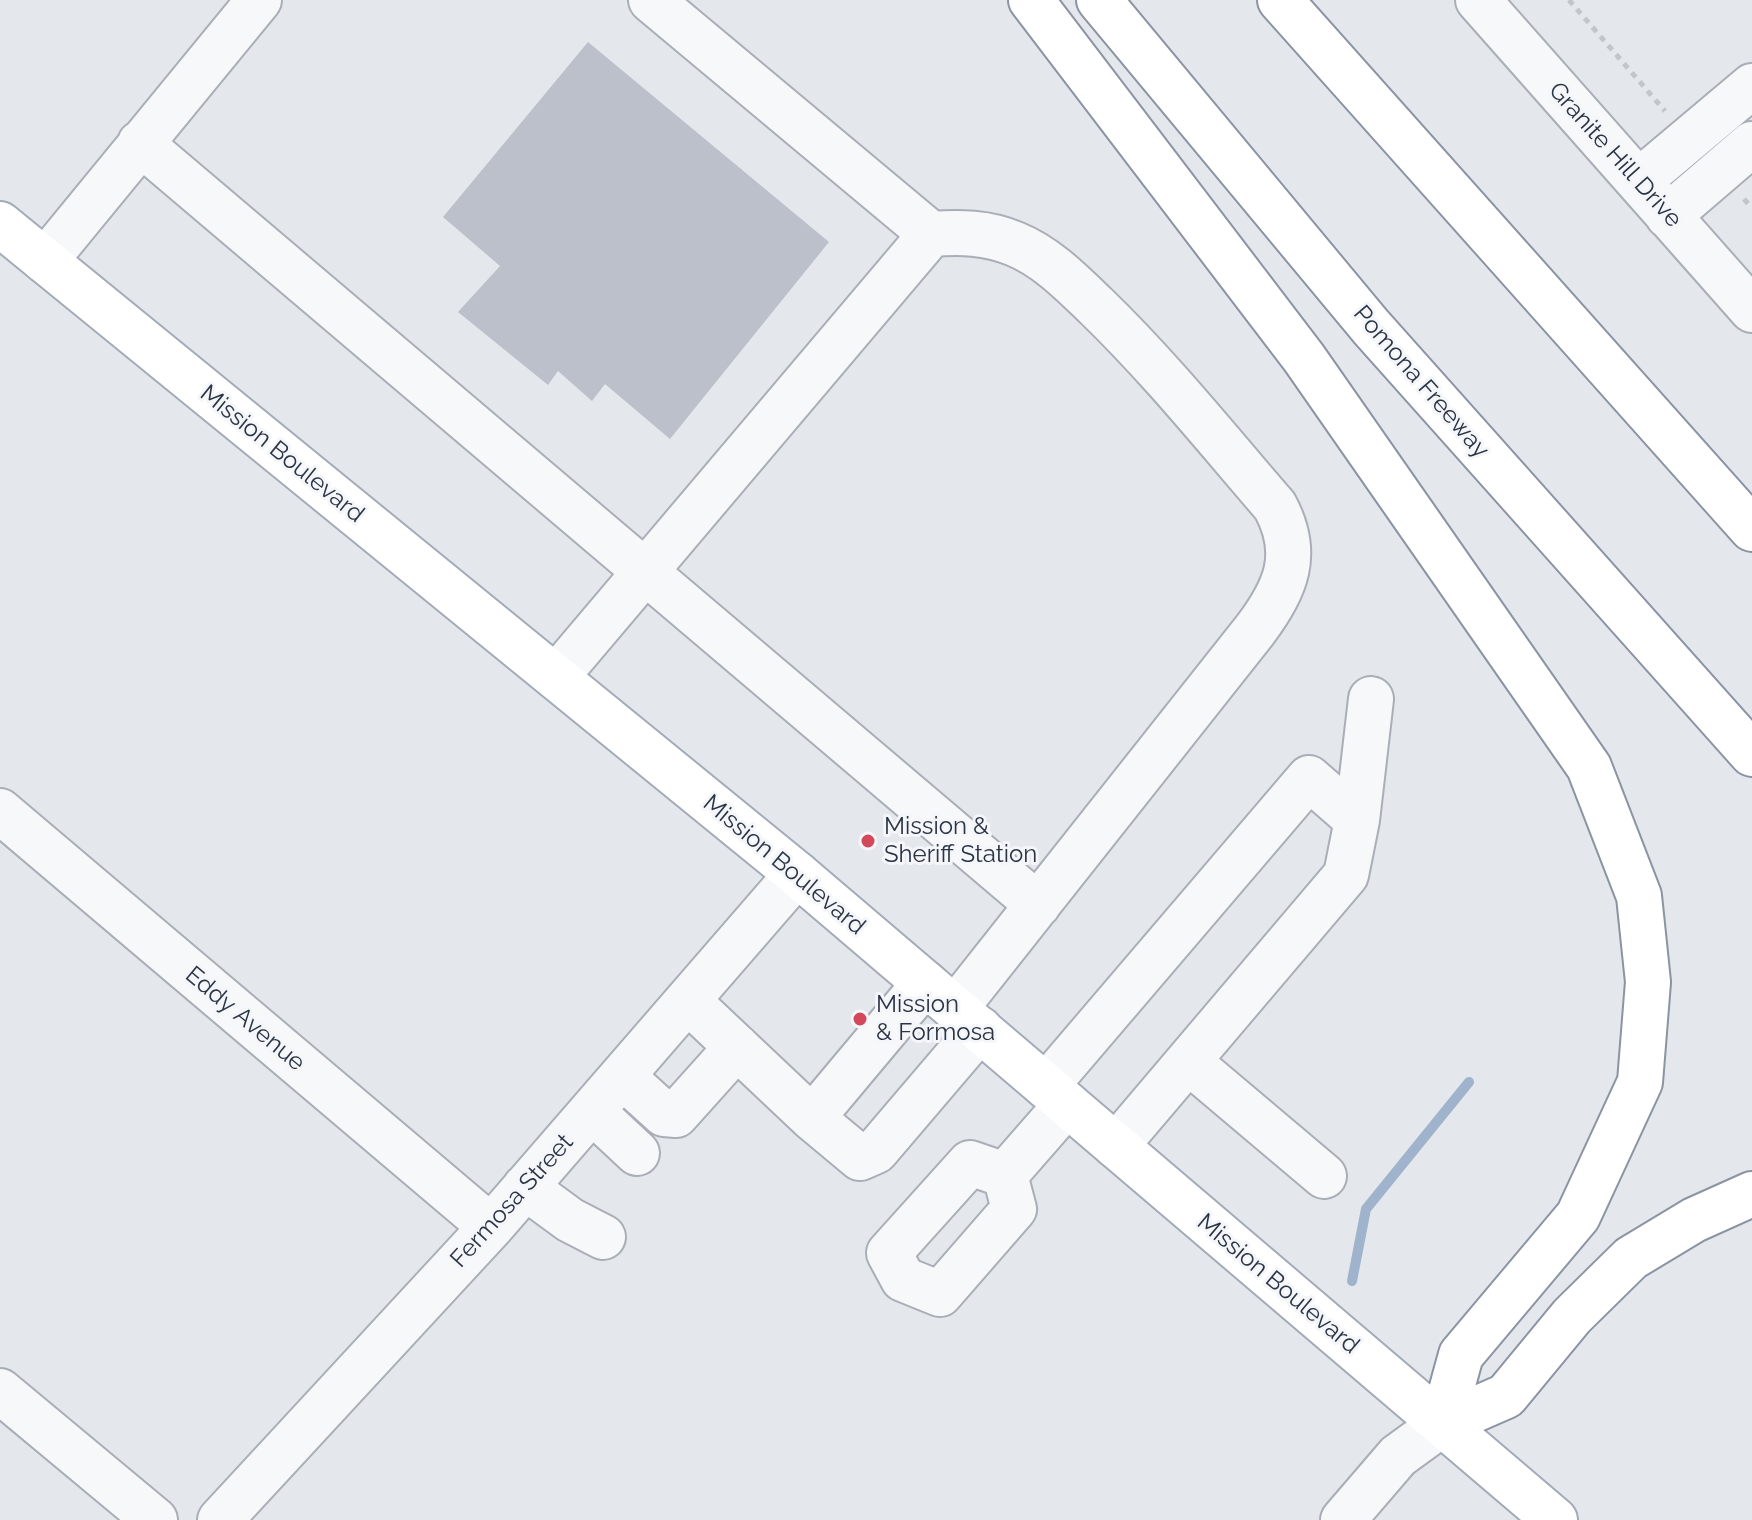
<!DOCTYPE html>
<style>
body{margin:0}
canvas{display:block;background:#e4e7ec}
</style>
<canvas width="1752" height="1520"></canvas>
<script>
const context = document.querySelector('canvas').getContext('2d');
context.lineJoin = 'round';
function trace(path, color, width, dash) { context.strokeStyle = color; context.lineWidth = width; context.lineCap = dash ? 'butt' : 'round'; context.setLineDash(dash || []); context.stroke(path); }
function paint(path, color) { context.fillStyle = color; context.fill(path, 'evenodd'); }
function drawText(font, color, halo, rows, align = 'center') {
  context.font = font + ' Raleway,sans-serif'; context.lineWidth = 6; context.setLineDash([]); context.textBaseline = 'middle'; context.strokeStyle = halo; context.fillStyle = color; for (const [text, x, y, turn = 0] of rows) {
    context.save(); context.translate(x, y); context.rotate((+turn || 0) * Math.PI / 180); context.textAlign = isNaN(turn) ? turn : align; if (halo) context.strokeText(text, 0, 0); context.fillText(text, 0, 0); context.restore();
  }
}
const stream = new Path2D(`
 M1352 1281 1366 1209 1469 1082`);
const building = new Path2D(`
 M588 42 829 242 670 439 605 384 592 401 558 371 548 385 458 312 500 266 443 217Z`);
const path = new Path2D(`
 M1569 0 1665 111
 M1744 199 1752 208`);
const minor = new Path2D(`
 M1478 0 1752 310
 M140 143 1038 905
 M1639 181 1752 86
 M1668 216 1752 144
 M931 234C960 232 987 232 1015 244 1047 257 1072 283 1096 306 1161 369 1217 439 1275 506 1301 554 1286 589 1255 630L955 1009
 M45 261 259 0
 M556 677 931 234 651 0
 M0 811 491 1227
 M1357 820 1371 699
 M688 1001 812 1118 925 983
 M1189 1062 1324 1176
 M622 1076 664 1114 676 1115 737 1047
 M1046 1086 1309 778 1357 820 1346 875 1116 1146
 M592 1111 637 1153
 M812 1118 860 1158 876 1151 980 1029
 M1005 1175 1014 1209 940 1294 903 1279 889 1253 970 1163 1005 1175 1067 1104
 M525 1187 570 1220 603 1237
 M0 1391 155 1520
 M220 1520 491 1227 797 874
 M1343 1520 1398 1456 1442 1424`);
const major = new Path2D(`
 M0 224 797 874 1555 1520`);
const highway = new Path2D(`
 M1031 0 1304 358 1589 767 1639 896 1648 982 1640 1082 1578 1216 1461 1355 1442 1424
 M1099 0 1371 327 1752 754
 M1280 0 1752 529
 M1442 1424 1506 1396 1572 1316 1631 1258 1694 1220 1752 1194`);
const markers = [
 [868,841,8,"#d1495b"],
 [860,1019,8,"#d1495b"]
];
const streetNames = [
 ["Granite Hill Drive",1615,155,48],
 ["Pomona Freeway",1421,382,49],
 ["Mission Boulevard",282,454,39],
 ["Mission Boulevard",784,865,40],
 ["Eddy Avenue",245,1019,40],
 ["Fermosa Street",512,1201,-48],
 ["Mission Boulevard",1278,1284,40]
];
const poiNames = [
 ["Mission &",884,827],
 ["Sheriff Station",884,855],
 ["Mission",876,1005],
 ["& Formosa",876,1033]
];
trace(stream, '#9fb4cc', 10);
paint(building, '#bbc0ca');
trace(minor, '#a9aeb7', 48);
trace(major, '#a3abb8', 48);
trace(highway, '#8b94a3', 48);
trace(path, '#c2c5cb', 5, [6, 6]);
trace(minor, '#f7f8fa', 44);
trace(major, '#fff', 44);
trace(highway, '#fff', 44);
for (const [x, y, r, color] of markers) { const dot = new Path2D(); dot.arc(x, y, r, 0, 2 * Math.PI); context.fillStyle = color; context.fill(dot); trace(dot, '#f4f6f9', 3); }
drawText('24px', '#2b3445', '#f4f6f9', streetNames);
drawText('24px', '#2b3445', '#f4f6f9', poiNames, 'left');
</script>
